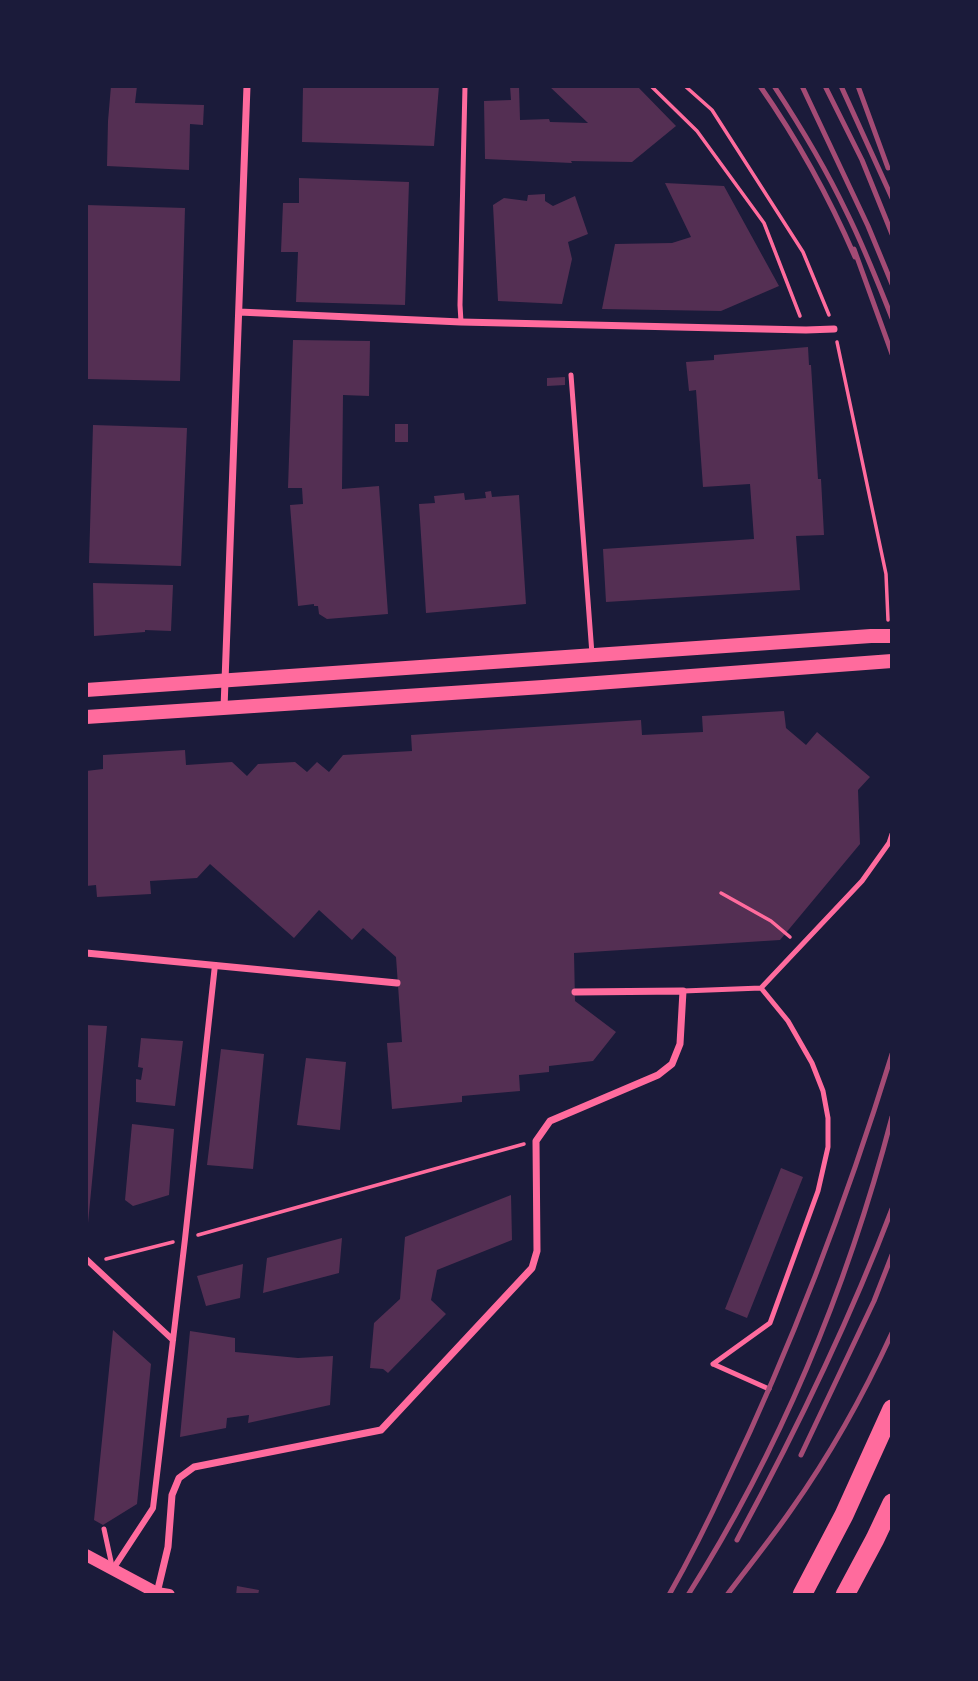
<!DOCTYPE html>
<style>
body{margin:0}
#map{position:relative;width:978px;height:1681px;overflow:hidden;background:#1b1b3a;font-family:Figtree,sans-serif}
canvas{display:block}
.frame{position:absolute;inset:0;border:88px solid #1b1b3a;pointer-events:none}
</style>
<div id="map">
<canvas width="978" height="1681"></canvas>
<div class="frame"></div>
</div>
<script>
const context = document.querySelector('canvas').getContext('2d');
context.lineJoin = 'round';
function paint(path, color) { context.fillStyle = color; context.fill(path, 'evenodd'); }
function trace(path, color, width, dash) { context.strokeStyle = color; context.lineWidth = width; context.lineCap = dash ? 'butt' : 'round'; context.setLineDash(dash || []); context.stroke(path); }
const building = new Path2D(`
 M111 86H137L135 103 204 105 203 125 190 124 189 170 107 166 108 121Z
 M303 86H439L434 146 302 142Z
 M510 86H519L520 120 549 119 550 122 588 123 549 86H637L676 126 632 162 571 161 572 163 485 159 484 101 511 100Z
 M299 178 409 182 405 305 296 302 298 252H281L283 203H299Z
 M665 183 724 186 779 286 721 311 602 309 615 244 672 243 691 237Z
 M545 194V201L553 206 575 196 588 234 568 242 572 259 562 304 498 301 493 205 504 198 527 201 528 195Z
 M86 205 185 208 180 381 86 379Z
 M293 340 370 341 369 396 343 395 342 489 379 486 388 614 327 619 319 614 318 606H314V604L298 606 290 505 303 504 302 488H288Z
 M808 347 809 365H811L818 479H821L824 535 796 536 800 590 606 602 603 549 754 539 750 484 703 487 696 390 689 391 686 362 714 360V355Z
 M565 377V385L547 386V378Z
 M395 424H408V442H395Z
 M93 425 187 428 181 566 89 563Z
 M491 491 492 497 519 495 526 604 426 613 419 504 435 503 434 496 464 493 465 500 486 498 485 492Z
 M93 583 173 585 171 631 145 630V632L94 636Z
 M784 711 786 728 806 745 817 732 870 777 858 790 860 844 780 940 574 953 575 1001 616 1032 593 1061 549 1066V1072L519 1075 520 1091 462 1096V1102L392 1109 387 1043 402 1042 396 957 363 928 352 940 319 910 294 938 210 864 197 878 150 881 151 894 97 897 96 885 86 886V771L103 769V755L185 750 186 765 232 762 247 776 258 764 295 762 307 772 317 762 329 772 343 755 412 751 411 735 641 720 642 735 703 732 702 716Z
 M86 1025 107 1026 88 1223 86 1222Z
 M141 1038 183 1041 175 1106 136 1102V1079L141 1080 143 1068 138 1067Z
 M221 1049 264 1054 253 1169 207 1165Z
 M306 1058 346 1062 340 1130 297 1125Z
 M132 1124 174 1129 169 1195 133 1206 125 1200Z
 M781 1168 803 1177 747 1318 725 1309Z
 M511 1195 512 1240 437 1270 431 1300 446 1314 388 1373 383 1369 370 1368 374 1323 400 1299 405 1237Z
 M342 1238 339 1273 263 1293 267 1258Z
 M243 1264 240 1298 206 1306 197 1276Z
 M113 1330 151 1364 137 1504 103 1525 94 1520Z
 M190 1331 235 1338V1352L298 1358 333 1356 330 1405 248 1423 249 1415 227 1418 226 1428 180 1437Z
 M237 1586 259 1590 258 1595H236Z`);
const path = new Path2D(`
 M651 86 697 131 764 223 800 316
 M685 86 712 110 803 252 829 315
 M837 342 886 574 888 620
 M721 893 771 921 790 937
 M198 1235 524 1144
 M106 1259 173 1242`);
const service = new Path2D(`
 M461 322 460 305 465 86
 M571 375 592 654
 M683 991 761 988 862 881 889 843 892 834
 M713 1364 770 1323 818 1191 828 1147V1118L823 1091 812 1063 788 1021 761 988
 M713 1364 769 1389
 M104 1529 112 1566`);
const pedestrian = new Path2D(`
 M86 1259 173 1340
 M113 1569 153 1508 185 1239 215 965`);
const minor = new Path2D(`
 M239 312 461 322 806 330 834 329
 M224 708 247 86
 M86 953 397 983
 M157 1593 168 1547 172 1495 179 1478 194 1467 381 1430 532 1268 537 1251 536 1141 550 1121 658 1075 672 1064 680 1044 683 991 575 992`);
const tertiary = new Path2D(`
 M86 1555 157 1593 169 1595`);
const secondary = new Path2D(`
 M86 690 871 636H892
 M86 717 543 687 892 661`);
const trunk = new Path2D(`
 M802 1595 844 1515 892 1409
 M845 1595 875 1539 892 1503`);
const rail = new Path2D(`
 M760 86C797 139 829 197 855 257
 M774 86C801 127 826 169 847 213 864 247 878 283 892 318
 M802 86 868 226 892 284
 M825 86 862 160 892 234
 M841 86 892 198
 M858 86 888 168
 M854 249 892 354
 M801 1455 874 1301 892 1255
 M737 1540C795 1433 849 1322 892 1209
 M669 1595C690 1558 709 1520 727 1481 793 1343 847 1200 892 1054
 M688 1595C781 1448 848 1285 892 1117
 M727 1595C748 1567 771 1539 791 1510 830 1455 864 1394 892 1333`);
paint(building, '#542f53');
trace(path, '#ff6b9d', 3.5);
trace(service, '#ff6b9d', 5);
trace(pedestrian, '#ff6b9d', 6);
trace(minor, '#ff6b9d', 7);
trace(tertiary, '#ff6b9d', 12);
trace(secondary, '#ff6b9d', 14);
trace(trunk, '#ff6b9d', 19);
trace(rail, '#a44b75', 5);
</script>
